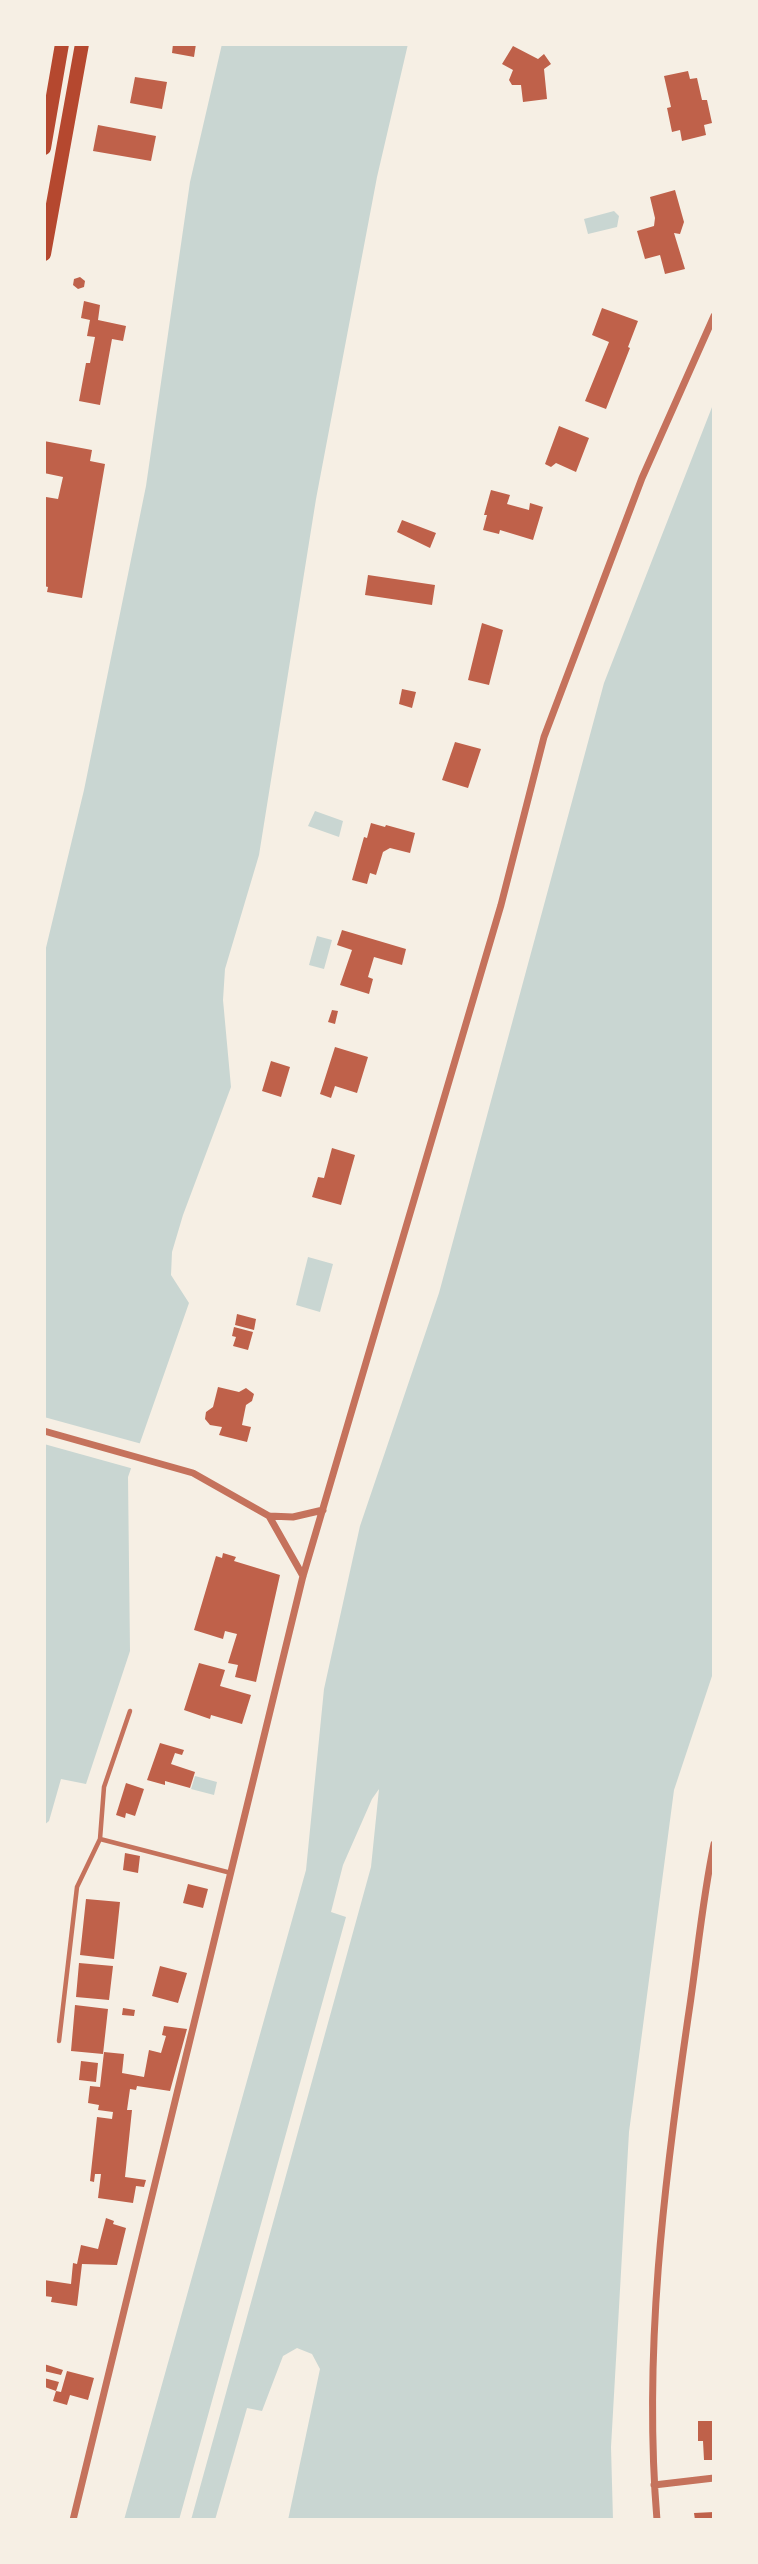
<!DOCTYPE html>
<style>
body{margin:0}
#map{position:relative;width:758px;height:2564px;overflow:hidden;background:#f6efe4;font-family:Manrope,sans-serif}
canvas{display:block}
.frame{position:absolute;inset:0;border:46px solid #f6efe4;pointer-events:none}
</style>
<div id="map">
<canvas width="758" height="2564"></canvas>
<div class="frame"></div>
</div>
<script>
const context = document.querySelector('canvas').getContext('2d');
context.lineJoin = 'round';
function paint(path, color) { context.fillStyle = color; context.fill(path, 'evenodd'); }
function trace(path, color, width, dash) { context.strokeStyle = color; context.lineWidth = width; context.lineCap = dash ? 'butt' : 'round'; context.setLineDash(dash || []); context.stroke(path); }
const water = new Path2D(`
 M222 44H408L377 177 316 499 259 855 225 969 223 1000 231 1087 183 1215 172 1252 171 1275 189 1303 128 1477 130 1651 86 1784 61 1779 49 1821 44 1825V956L84 790 146 486 190 182Z
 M614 211 619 216 617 227 588 234 584 219Z
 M714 402V1670L674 1790 629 2132 611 2447 613 2520H288L320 2369 312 2354 297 2348 283 2356 262 2411 247 2408 215 2520H191L371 1867 379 1789 372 1799 343 1865 331 1912 346 1917 179 2520H124L306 1870 324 1689 360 1526 439 1293 604 683Z
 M315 811 343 821 339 837 308 826Z
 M317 936 332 940 324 969 309 965Z
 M308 1257 333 1264 320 1312 296 1305Z
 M195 1776 217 1782 214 1795 191 1789Z`);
const pier = new Path2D(`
 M44 1417 142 1444 134 1469 44 1444Z`);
const building = new Path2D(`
 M173 44H196L194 57 172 53Z
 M513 46 538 59 544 54 551 64 544 69 547 99 523 102 521 85H512L509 80 513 70 502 64Z
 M688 71 690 79 697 78 702 100H707L712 123 704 125 706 135 682 141 680 130 672 132 667 108 671 107 664 76Z
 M135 77 167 82 162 109 130 103Z
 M98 125 156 136 151 161 93 151Z
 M675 190 684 222 680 234 674 233 685 269 665 274 660 255 645 259 637 231 654 226 655 218 650 197Z
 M80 277 85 281 84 287 78 289 73 285 74 279Z
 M84 301 100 305 98 320 126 326 123 341 112 339 100 405 79 401 86 363H90L95 337 87 336 90 320 81 318Z
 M602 308 638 321 628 347 630 348 606 409 585 401 609 342 592 335Z
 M559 426 589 438 576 472 556 463 551 467 545 464Z
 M44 441 92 450 90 461 105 464 82 598 47 592 48 587 44 586V506L46 497 58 499 63 477 44 473Z
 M491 490 510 495 507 504 529 510 530 503 543 507 533 540 500 530 499 534 483 530 487 515H484Z
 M402 520 436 533 430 548 397 532Z
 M368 575 435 585 432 605 365 595Z
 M482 623 503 630 489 685 468 680Z
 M402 689 416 692 412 708 399 704Z
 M455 742 481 749 468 788 442 780Z
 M371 823 385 827 386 825 415 833 410 853 390 848 383 852 376 875 370 873 367 884 352 880 364 837 367 838Z
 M342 930 406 949 402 965 374 957 368 977 373 979 369 994 340 985 352 950 337 945Z
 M332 1010 338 1011 335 1024 328 1022Z
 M335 1047 368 1057 357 1093 335 1086 331 1098 320 1094Z
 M271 1061 290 1067 281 1097 262 1091Z
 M332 1148 355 1155 341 1205 312 1197 318 1177 324 1178Z
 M237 1314 256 1319 254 1330 235 1325Z
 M234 1327 253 1332 248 1350 233 1346 236 1337 232 1336Z
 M218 1387 239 1392 246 1388 254 1394 252 1401 246 1405 242 1425 251 1427 247 1442 219 1435 222 1427 210 1425 205 1419 206 1412 213 1407Z
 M223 1553 236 1557 234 1561 280 1575 256 1682 235 1677 238 1665 228 1663 237 1634 225 1631 223 1639 194 1630 216 1556 222 1558Z
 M199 1663 225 1670 220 1686 251 1695 242 1724 211 1715 210 1719 184 1710Z
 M160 1743 184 1750 182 1755 175 1753 171 1764 195 1772 190 1788 165 1781V1785L147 1780Z
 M126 1783 144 1789 135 1816 126 1813 125 1818 116 1815Z
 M125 1853 140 1856 138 1873 123 1870Z
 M188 1884 208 1889 203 1908 183 1903Z
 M86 1899 120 1902 114 1959 80 1955Z
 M79 1963 113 1966 109 2000 76 1997Z
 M160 1966 187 1973 178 2003 152 1996Z
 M75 2005 108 2009 103 2054 71 2051Z
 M123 2008 135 2010 134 2016 122 2015Z
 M164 2026 187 2029 170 2091 137 2086 136 2090 130 2089 127 2110H132L125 2177 146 2180 144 2187 136 2186 133 2203 98 2198 101 2174H95L94 2182 90 2181 97 2117 112 2119 113 2112 98 2110 99 2105 88 2103 90 2086 100 2087 104 2052 124 2054 122 2073 144 2077 149 2050 161 2053 166 2036 162 2035Z
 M81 2061 98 2063 96 2082 79 2080Z
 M106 2218 114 2221 113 2224 126 2228 117 2265 82 2264 77 2306 51 2302 52 2297 44 2296V2280L71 2284 73 2263 77 2264 81 2245 98 2249Z
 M44 2364 63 2370 61 2375 44 2371Z
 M67 2371 94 2378 88 2400 70 2395 67 2405 53 2401 56 2391 61 2392Z
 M44 2378 59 2382 56 2391 45 2387Z
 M698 2421H714V2460H704L703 2441H698Z
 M714 2512V2520H695L694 2513Z`);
const service = new Path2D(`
 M100 1839 231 1873
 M59 2041 77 1887 100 1839 104 1787 130 1711`);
const minor = new Path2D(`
 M44 1431 193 1473 269 1516 293 1517 323 1510
 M269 1516 303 1576
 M654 2485 714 2478
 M73 2520 303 1576 501 905 544 737 642 478 714 316
 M657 2520C643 2353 664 2183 688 2018 697 1960 702 1901 714 1844`);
const primary = new Path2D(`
 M44 148 62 44
 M44 254 82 44`);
paint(water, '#c9d6d2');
paint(pier, '#f6efe4');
paint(building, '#bf614a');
trace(service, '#c5725c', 4.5);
trace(minor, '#c5725c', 7);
trace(primary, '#b5482f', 14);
</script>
